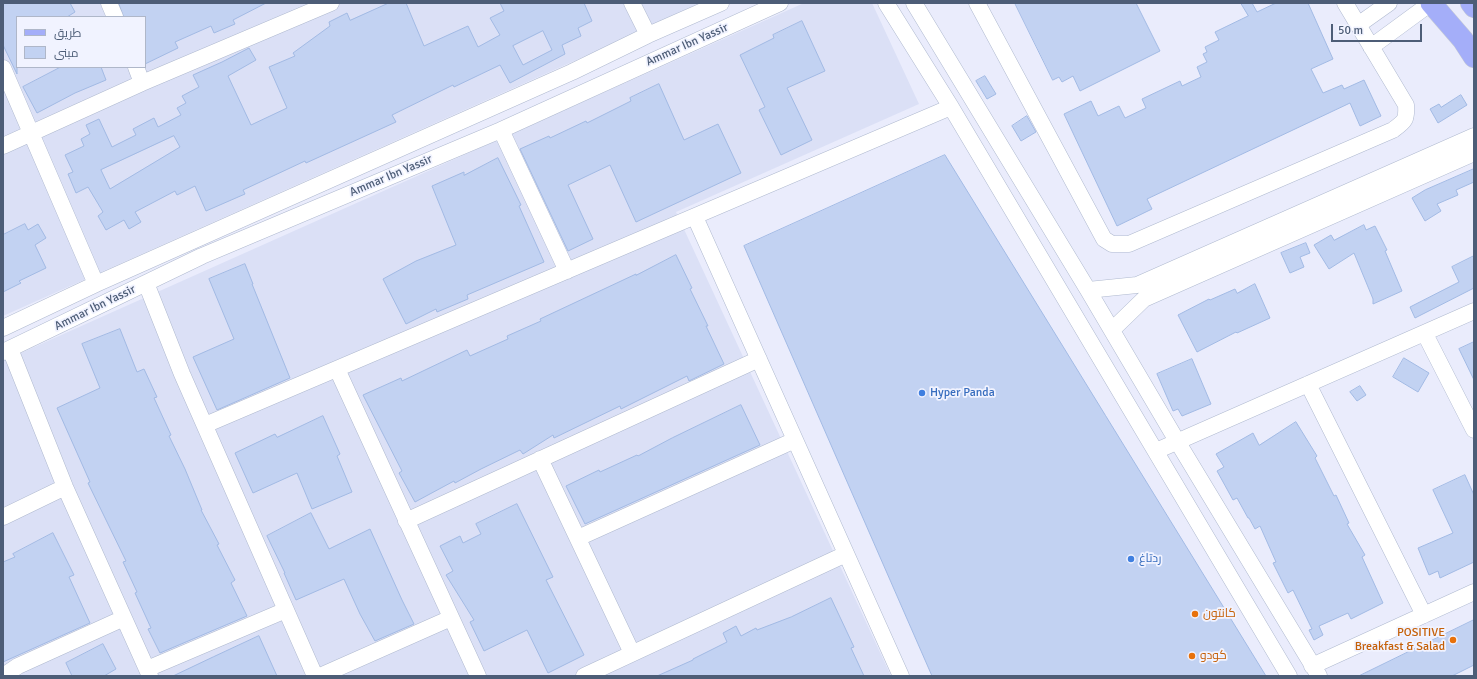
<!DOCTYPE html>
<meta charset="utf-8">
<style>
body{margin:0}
#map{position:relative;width:1477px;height:679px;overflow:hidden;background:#eaecfc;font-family:Signika,Cairo,sans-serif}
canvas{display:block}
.frame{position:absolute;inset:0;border:4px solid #4d5d77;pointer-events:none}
.legend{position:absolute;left:16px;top:16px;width:130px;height:52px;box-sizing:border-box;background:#f1f3ff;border:1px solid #afb7c9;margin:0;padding:5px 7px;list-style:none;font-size:12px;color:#4d5d77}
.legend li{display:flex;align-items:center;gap:8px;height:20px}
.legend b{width:20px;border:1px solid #afb7c9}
.scale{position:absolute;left:1331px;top:24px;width:91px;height:18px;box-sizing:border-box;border:2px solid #4d5d77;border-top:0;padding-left:5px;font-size:12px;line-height:14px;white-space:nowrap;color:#4d5d77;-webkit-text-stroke:3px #f1f3ff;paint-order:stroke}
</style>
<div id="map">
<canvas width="1477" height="679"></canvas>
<div class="frame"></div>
<ul class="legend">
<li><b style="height:5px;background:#a4aef9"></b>طريق</li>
<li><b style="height:11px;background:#c2d2f2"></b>مبنى</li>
</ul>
<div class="scale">50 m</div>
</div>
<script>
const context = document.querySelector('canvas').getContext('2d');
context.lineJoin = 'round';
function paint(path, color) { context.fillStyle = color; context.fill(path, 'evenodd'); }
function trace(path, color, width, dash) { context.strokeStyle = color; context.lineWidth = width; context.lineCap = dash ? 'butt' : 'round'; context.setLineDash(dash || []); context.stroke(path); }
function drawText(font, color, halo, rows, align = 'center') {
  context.font = font + ' Signika,Cairo,sans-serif'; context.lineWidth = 3.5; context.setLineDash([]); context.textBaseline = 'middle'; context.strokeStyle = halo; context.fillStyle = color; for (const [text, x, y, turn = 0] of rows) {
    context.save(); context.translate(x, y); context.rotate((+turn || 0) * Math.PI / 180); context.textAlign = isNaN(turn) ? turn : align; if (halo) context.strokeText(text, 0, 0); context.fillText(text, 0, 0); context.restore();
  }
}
const residential = new Path2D(`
 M3 3H704L3 316ZM17 17H145V67H17Z
 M804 3H872L919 104 676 212 891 676H3V361Z`);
const building = new Path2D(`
 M3 3H70L75 12 67 17H17V74L3 45Z
 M119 3H266L233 20 235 24 214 33 211 26 175 42 178 48 145 64V17H124Z
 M389 3H406L424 46 468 26 478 47 500 35 490 18 504 11 500 3H584L592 21 578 28 581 36 562 45 565 54 510 83 500 65 454 87 453 85 392 115 396 122 306 163 305 161 243 190 245 194 206 211 195 186 177 195 175 191 135 212 141 222 129 229 124 220 106 230 98 216 103 212 88 187 76 193 68 174 73 172 65 155 84 146 81 139 90 134 86 125 99 119 112 147 136 135 133 129 154 118 158 127 181 115 177 108 186 103 182 96 199 87 193 75 222 62 249 48 256 60 228 76 251 125 287 108 269 67 295 56 293 53 330 26 329 22 347 13 350 20ZM543 31 552 50 523 65 513 46ZM174 136 180 147 110 189 101 170Z
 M1015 3H1136L1160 51 1080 91 1073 76 1062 82 1059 77 1053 80Z
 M1241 3H1252L1257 12 1276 3H1308L1333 59 1311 69 1323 93 1342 85 1344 89 1364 80 1381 116 1360 126 1350 103 1147 199 1152 209 1117 226 1064 114 1091 101 1098 116 1119 106 1125 118 1146 108 1142 99 1180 81 1182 86 1201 77 1197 67 1207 62 1203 54 1207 52 1205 47 1219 40 1215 32 1248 16Z
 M802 21 825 71 787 88 812 140 781 155 759 110 765 107 740 55 774 38 773 35Z
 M61 67H101L106 80 75 93 37 113 23 87Z
 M985 76 996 94 987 99 976 81Z
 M659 84 684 140 718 124 741 173 636 222 610 165 568 185 593 239 568 251 520 149 549 136 550 138 586 121 587 123 631 101 630 98Z
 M1461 95 1467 105 1438 123 1430 109 1439 104 1441 107Z
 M1027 116 1036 132 1021 141 1012 126Z
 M945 155 1266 676H932L744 246Z
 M498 158 521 205 519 206 544 262 467 295 468 299 437 312 436 309 406 324 383 279 416 261 456 245 432 186 464 172V175Z
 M1474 169V182L1456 190 1458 195 1437 204 1441 211 1425 221 1412 198 1425 190Z
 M25 224 28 230 38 224 46 238 35 245 46 268 19 281 21 283 3 292V235Z
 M1364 225 1366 230 1375 226 1387 250 1385 251 1402 291 1373 304V299L1354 253 1329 269 1314 245 1331 235 1334 240Z
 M1306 243 1310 253 1300 257 1304 267 1290 273 1281 253Z
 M676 255 692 288 690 289 708 326H706L724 364 689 381 687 376 621 409 620 406 554 438 553 435 523 454 520 450 481 469 455 483 454 481 415 502 399 473 402 471 363 395 401 378 402 381 467 350 470 356 508 339 507 336 541 321 540 319 636 274V275Z
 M1474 256V288L1415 318 1410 307 1459 282 1452 267Z
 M245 264 253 284H252L290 378 217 410 193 357 234 339 209 279Z
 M1255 284 1270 318 1237 333 1236 332 1197 352 1178 315 1209 299 1210 300 1235 289 1237 293Z
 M120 329 137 372 144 369 157 397 154 398 171 435 169 436 185 469 202 510H201L219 544 217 545 235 580 231 583 247 616 160 653 148 629 151 628 135 593 137 592 123 562 126 561 88 483 90 482 57 408 100 388 82 344Z
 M1474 342V380L1459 349Z
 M1404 358 1429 373 1418 392 1393 377Z
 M1192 359 1211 404 1182 416 1178 409 1173 411 1157 374Z
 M1360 386 1366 395 1357 401 1350 392Z
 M741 405 760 445 585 524 566 486 599 470 600 472 637 455 638 456 672 438Z
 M323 416 340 454 337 456 352 492 312 509 297 473 253 493 235 453 275 434 277 437Z
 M1296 422 1317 456 1315 458 1334 496 1336 495 1349 523 1347 524 1365 555 1362 557 1383 603 1351 619 1348 613 1319 626 1323 635 1314 640 1309 630 1312 629 1293 590 1288 593 1273 563 1276 562 1260 526 1255 529 1249 518H1248L1237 498 1233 500 1217 471 1224 467 1216 454 1253 433 1259 445Z
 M1465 475 1474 495V562L1440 578 1438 571 1429 575 1418 548 1453 533 1433 490Z
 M517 504 553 577 546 580 584 655 548 673 527 630 484 651 470 622 474 620 446 575 453 571 440 546 460 536 463 543 481 534 476 524Z
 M311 513 329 549 370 529 402 600 414 624 375 641 360 614 344 579 296 600 284 573H285L267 536Z
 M53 533 74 575 69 577 90 623 3 662V562L15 557 13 554Z
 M831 598 854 647 851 648 864 676H657L693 660V659L727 642 723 633 736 626 741 636 756 628 757 630 791 617Z
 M1474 620V665L1452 676H1359Z
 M259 636 277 676H173L213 657Z
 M103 644 116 669 104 676H72L66 663Z`);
const minor = new Path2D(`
 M109 3 115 17
 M632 3 648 35
 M886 3 951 107 1289 676
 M914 3 1088 290 1177 441 1319 676
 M977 3 1104 239 1112 244H1129L1393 130C1405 121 1407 120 1406 105L1345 3
 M1358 25 1389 3
 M1371 47 1431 3
 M136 67 142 83
 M3 68 96 284
 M501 130 567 271
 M3 146 142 83 331 3
 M695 217 901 676
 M146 283 182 374 315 676
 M1088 290 1137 285 1474 136
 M3 328 96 284 572 72 648 35 721 3
 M1112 330 1144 299 1474 153
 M1425 334 1474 430
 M10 349 65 487 150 676
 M3 352 202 256 501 130 780 3
 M337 369 478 676
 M1308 384 1424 615
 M205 425 951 107
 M1156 451 1474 311
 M540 459 632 653
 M3 517 65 487
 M406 521 759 359
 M578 538 795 440
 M1312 666 1474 592
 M147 669 286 610
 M3 676 18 666 124 618
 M320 676 451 618
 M584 676 846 554`);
const major = new Path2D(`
 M1431 3 1463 40 1474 57
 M1471 3 1474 7`);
const markers = [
 [922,393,4,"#3f7fe0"],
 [1131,559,4,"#3f7fe0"],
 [1195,614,4,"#e8710a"],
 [1453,640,4,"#e8710a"],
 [1192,656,4,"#e8710a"]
];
const streetNames = [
 ["Ammar Ibn Yassir",687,45,-24],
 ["Ammar Ibn Yassir",391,176,-23],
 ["Ammar Ibn Yassir",95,308,-26]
];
const shopNames = [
 ["Hyper Panda",930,393],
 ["ردتاغ",1139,559]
];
const foodNames = [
 ["كانتون",1203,614],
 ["POSITIVE",1445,633,"right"],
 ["Breakfast & Salad",1445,647,"right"],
 ["كودو",1200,656]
];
paint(residential, '#dbe0f6');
paint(building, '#c2d2f2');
trace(building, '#a2bae4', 1);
trace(minor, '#afb9cf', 17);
trace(major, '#c6cbd3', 22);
trace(minor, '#fff', 16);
trace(major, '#a4aef9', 21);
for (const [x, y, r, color] of markers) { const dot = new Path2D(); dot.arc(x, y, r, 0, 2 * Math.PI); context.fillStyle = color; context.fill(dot); trace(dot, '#f1f3ff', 1.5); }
drawText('12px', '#4d5d77', '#f1f3ff', streetNames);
drawText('12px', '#366cbe', '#f1f3ff', shopNames, 'left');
drawText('12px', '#c56008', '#f1f3ff', foodNames, 'left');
</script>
